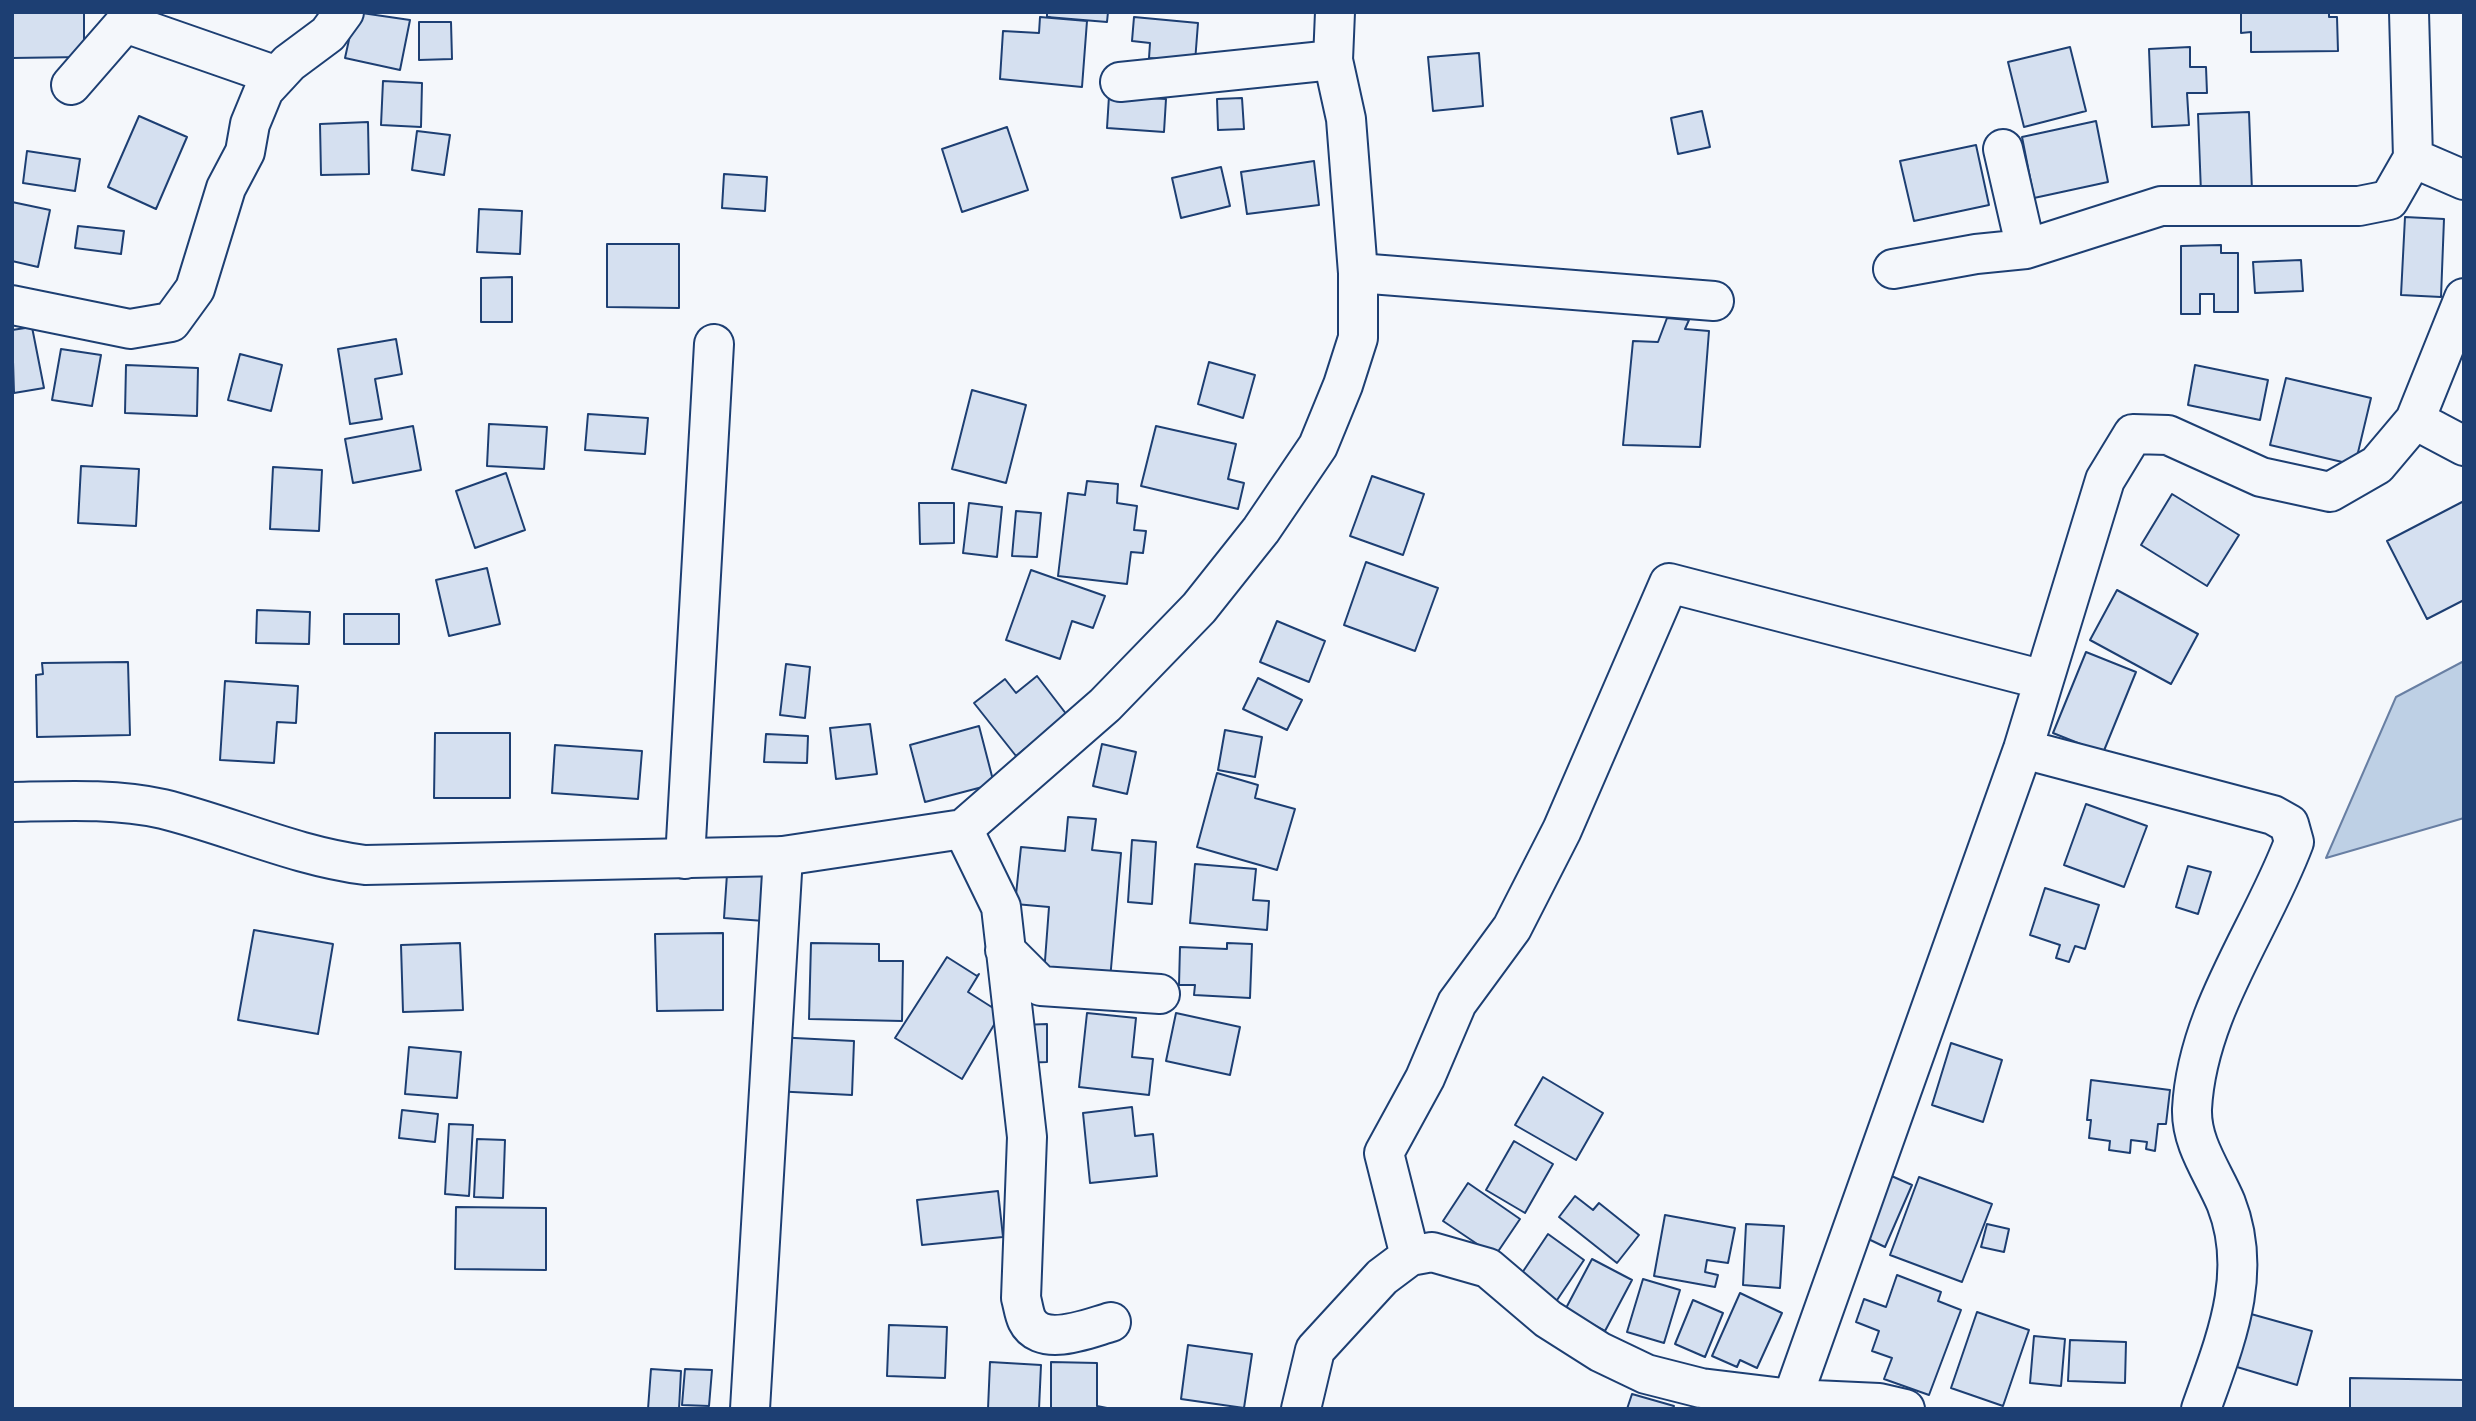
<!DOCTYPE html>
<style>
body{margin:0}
#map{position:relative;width:2476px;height:1421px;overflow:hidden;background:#f4f7fb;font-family:"Noto Sans",sans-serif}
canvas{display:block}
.frame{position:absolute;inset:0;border:14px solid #1d3f73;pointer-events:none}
</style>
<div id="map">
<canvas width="2476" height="1421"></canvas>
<div class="frame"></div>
</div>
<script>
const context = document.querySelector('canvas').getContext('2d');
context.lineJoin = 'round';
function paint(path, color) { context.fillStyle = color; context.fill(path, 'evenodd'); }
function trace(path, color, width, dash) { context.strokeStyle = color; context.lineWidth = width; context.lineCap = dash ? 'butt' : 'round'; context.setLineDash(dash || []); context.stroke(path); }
const water = new Path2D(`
 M2464 661V818L2326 858 2396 697Z`);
const building = new Path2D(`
 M12 12H84V57L12 58Z
 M355 12 410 20 400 70 345 58Z
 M1047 12H1108L1107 22 1047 17Z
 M2241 12H2329V17H2337L2338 51 2251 52V32L2241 33Z
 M1040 17 1087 21 1082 87 1000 79 1003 31 1039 33Z
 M1134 17 1198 23 1195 62 1149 58 1150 43 1132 41Z
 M419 22H451L452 59 419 60Z
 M2070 47 2086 111 2024 127 2008 62Z
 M2190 47V67H2206L2207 93H2187L2189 125 2152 127 2149 49Z
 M1479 53 1483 106 1433 111 1428 57Z
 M383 81 422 83 421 127 381 125Z
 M1109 96 1166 99 1164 132 1107 128Z
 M1242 98 1244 129 1218 130 1217 99Z
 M1702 111 1710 147 1678 154 1671 118Z
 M2249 112 2252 191 2201 193 2198 114Z
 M139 116 187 137 156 209 108 187Z
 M2096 121 2108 182 2034 198 2022 137Z
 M368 122 369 174 321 175 320 124Z
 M1007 127 1028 190 962 212 942 149Z
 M417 131 450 135 444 175 412 170Z
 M1976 145 1989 205 1914 221 1900 161Z
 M27 151 80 159 75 191 23 183Z
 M1314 161 1319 205 1247 214 1241 172Z
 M1221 167 1230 206 1181 218 1172 178Z
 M724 174 767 177 765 211 722 208Z
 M12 202 50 210 38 267 12 261Z
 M479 209 522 211 520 254 477 252Z
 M2405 217 2444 219 2441 297 2401 295Z
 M78 226 124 231 121 254 75 248Z
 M607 244H679V308L607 307Z
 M2221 245V253H2238V312H2214V294H2200V314H2181V246Z
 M2301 260 2303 291 2255 293 2253 262Z
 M512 277V322H481V278Z
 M1667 318 1689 320 1685 329 1709 331 1700 447 1623 445 1633 341 1658 342Z
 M32 327 44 388 14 393 12 330Z
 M396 339 402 374 375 379 382 419 350 424 338 349Z
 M61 349 101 355 92 406 52 400Z
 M240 354 282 365 271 411 228 400Z
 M1209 362 1255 375 1243 418 1198 404Z
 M126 365 198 368 197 416 125 413Z
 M2195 365 2268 380 2260 420 2188 405Z
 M2286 378 2371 398 2355 465 2270 445Z
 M972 390 1026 405 1006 483 952 469Z
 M588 414 648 418 645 454 585 450Z
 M489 424 547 427 544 469 487 466Z
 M413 426 421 470 353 483 345 439Z
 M1156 426 1236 444 1228 479 1244 483 1238 509 1141 486Z
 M81 466 139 469 136 526 78 523Z
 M273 467 322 470 319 531 270 529Z
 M506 473 525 530 475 548 456 491Z
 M1372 476 1424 494 1403 555 1350 536Z
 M1087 481 1118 484 1117 503 1137 506 1134 530 1146 531 1143 553 1131 552 1127 584 1058 576 1068 493 1085 495Z
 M2172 494 2239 535 2207 586 2141 545Z
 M2464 501V600L2427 619 2387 541Z
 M919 503H954V543L920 544Z
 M969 503 1002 507 997 557 963 553Z
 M1016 511 1041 513 1037 557 1012 556Z
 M1366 562 1438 588 1415 651 1344 625Z
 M487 568 500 624 449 636 436 580Z
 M1031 570 1105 596 1093 628 1072 621 1060 659 1006 640Z
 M2117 590 2198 634 2171 684 2090 640Z
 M257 610 310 612 309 644 256 643Z
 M344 614H399V644H344Z
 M1277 621 1325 641 1309 682 1260 662Z
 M2086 652 2136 672 2103 753 2053 733Z
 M128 662 130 735 37 737 36 675 43 674 42 663Z
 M786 664 810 667 805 718 780 715Z
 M1037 676 1067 715 1016 756 974 703 1005 679 1016 693Z
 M1258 678 1302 700 1287 730 1243 709Z
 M225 681 298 686 296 723 277 722 274 763 220 760Z
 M870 724 877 774 836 779 830 728Z
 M979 726 994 784 925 802 910 745Z
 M1225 730 1262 737 1255 777 1218 770Z
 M435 733H510V798H434Z
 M766 734 808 736 807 763 764 762Z
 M1102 744 1136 752 1127 794 1093 786Z
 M555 745 642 751 638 799 552 793Z
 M1217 773 1258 785 1255 798 1295 809 1277 870 1197 847Z
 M2086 804 2147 826 2124 887 2064 865Z
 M1068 817 1096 819 1092 850 1121 853 1110 980 1044 974 1049 907 1015 904 1021 847 1065 851Z
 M1132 840 1156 842 1152 904 1128 902Z
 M1195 864 1256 869 1253 900 1269 901 1267 930 1190 923Z
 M2188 866 2211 872 2198 914 2176 907Z
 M727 874 766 876 764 921 724 918Z
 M2045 888 2099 905 2085 949 2075 946 2069 962 2056 958 2060 945 2030 935Z
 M254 930 333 944 318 1034 238 1020Z
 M723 933V1010L657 1011 655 934Z
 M460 943 463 1010 403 1012 401 945Z
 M811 943 879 944V961H903L902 1021 809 1019Z
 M1227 943 1252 944 1250 998 1194 995 1195 985H1179L1180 947 1227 949Z
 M947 957 977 976 979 974 968 992 1001 1013 962 1079 895 1038Z
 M1087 1013 1136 1018 1132 1057 1153 1059 1149 1095 1079 1087Z
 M1176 1013 1240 1027 1230 1075 1166 1061Z
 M1047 1024V1062L1022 1063V1025Z
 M775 1037 854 1041 852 1095 773 1091Z
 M1951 1043 2002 1060 1983 1122 1932 1105Z
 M409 1047 461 1052 457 1098 405 1094Z
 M1543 1077 1603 1113 1576 1160 1515 1125Z
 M2091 1080 2170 1090 2166 1124H2158L2155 1151 2146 1149 2147 1142 2131 1140 2130 1153 2109 1150 2110 1141 2089 1138 2091 1120H2087Z
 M1132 1107 1135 1136 1153 1134 1157 1176 1090 1183 1083 1113Z
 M402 1110 438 1114 435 1142 399 1138Z
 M449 1124 473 1125 469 1196 445 1194Z
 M477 1139 505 1140 503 1198 474 1197Z
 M1514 1141 1553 1164 1525 1213 1486 1190Z
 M1887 1174 1912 1185 1885 1247 1860 1235Z
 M1919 1177 1992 1204 1962 1282 1890 1255Z
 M1468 1183 1520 1219 1495 1256 1443 1221Z
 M998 1191 1003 1237 922 1245 917 1200Z
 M1575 1196 1593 1210 1599 1203 1639 1235 1617 1263 1559 1217Z
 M456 1207 546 1208V1270L455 1269Z
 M1665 1215 1735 1228 1728 1263 1707 1260 1705 1272 1718 1275 1715 1287 1654 1276Z
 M1746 1224 1784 1226 1780 1288 1743 1285Z
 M1987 1224 2009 1229 2004 1252 1981 1247Z
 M1548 1234 1584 1260 1553 1306 1516 1282Z
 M1592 1259 1632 1280 1605 1331 1565 1310Z
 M1897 1275 1941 1292 1938 1301 1961 1310 1929 1395 1884 1379 1892 1358 1872 1351 1879 1331 1856 1322 1864 1299 1886 1307Z
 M1643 1279 1680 1290 1664 1343 1627 1332Z
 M1740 1293 1782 1313 1757 1368 1740 1360 1737 1367 1712 1356Z
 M1693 1300 1723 1313 1705 1357 1675 1344Z
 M1977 1312 2029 1330 2003 1406 1951 1388Z
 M2251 1314 2312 1331 2297 1385 2237 1367Z
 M889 1325 947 1327 945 1378 887 1376Z
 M2034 1336 2065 1339 2061 1386 2030 1383Z
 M2070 1340 2126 1342 2125 1383 2068 1381Z
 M1188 1345 1252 1354 1244 1408 1181 1399Z
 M990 1362 1041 1365 1039 1409H988Z
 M1051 1362 1097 1363V1406L1112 1409H1051Z
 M651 1369 681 1371 679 1409H648Z
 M685 1369 712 1370 709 1406 682 1405Z
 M2350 1378 2464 1380V1409H2350Z
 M1632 1394 1674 1406 1673 1409H1627Z`);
const minor = new Path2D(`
 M1120 82 1333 60
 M71 85 125 23 277 76
 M2003 149 2026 249
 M2413 158 2464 180
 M1893 269 1976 254 2026 249 2161 206H2359L2389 200 2413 158 2409 12
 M1358 273 1714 301
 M12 305 130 329 171 322 195 289 226 188 245 152 250 124 264 90 289 63 328 34 344 12
 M2415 420 2464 446
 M2023 749 2273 815 2289 824 2294 842C2261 930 2197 1012 2192 1109 2191 1144 2213 1172 2226 1203 2254 1274 2225 1341 2201 1409
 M963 829 1001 907 1027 1137 1021 1298C1023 1305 1024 1314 1027 1320 1041 1349 1089 1328 1111 1322
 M685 859 714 344
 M1005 950 1041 986 1160 994
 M1410 1256 1384 1153 1425 1078 1457 1003 1512 928 1562 830 1669 583 2044 680
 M750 1409 783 856
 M1301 1409 1315 1350 1382 1277 1410 1256 1432 1252 1488 1268 1548 1319 1600 1352 1646 1374 1701 1388 1792 1399 1879 1403 1905 1409
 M1792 1409V1399L2023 749 2105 480 2133 434 2168 435 2261 477 2330 492 2377 465 2415 420 2464 298`);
const major = new Path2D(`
 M12 802C61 801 115 798 163 809 231 826 295 856 365 865L783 856 963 829 1105 705 1199 608 1261 530 1318 446 1343 385 1358 338V273L1346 119 1333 60 1335 12`);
paint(water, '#bed0e5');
trace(water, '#687fa3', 2);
paint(building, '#d5e0f0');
trace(building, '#1d3f73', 2);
trace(minor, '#1d3f73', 42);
trace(major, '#1d3f73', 42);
trace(minor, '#f4f7fb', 38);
trace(major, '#f4f7fb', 38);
</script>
